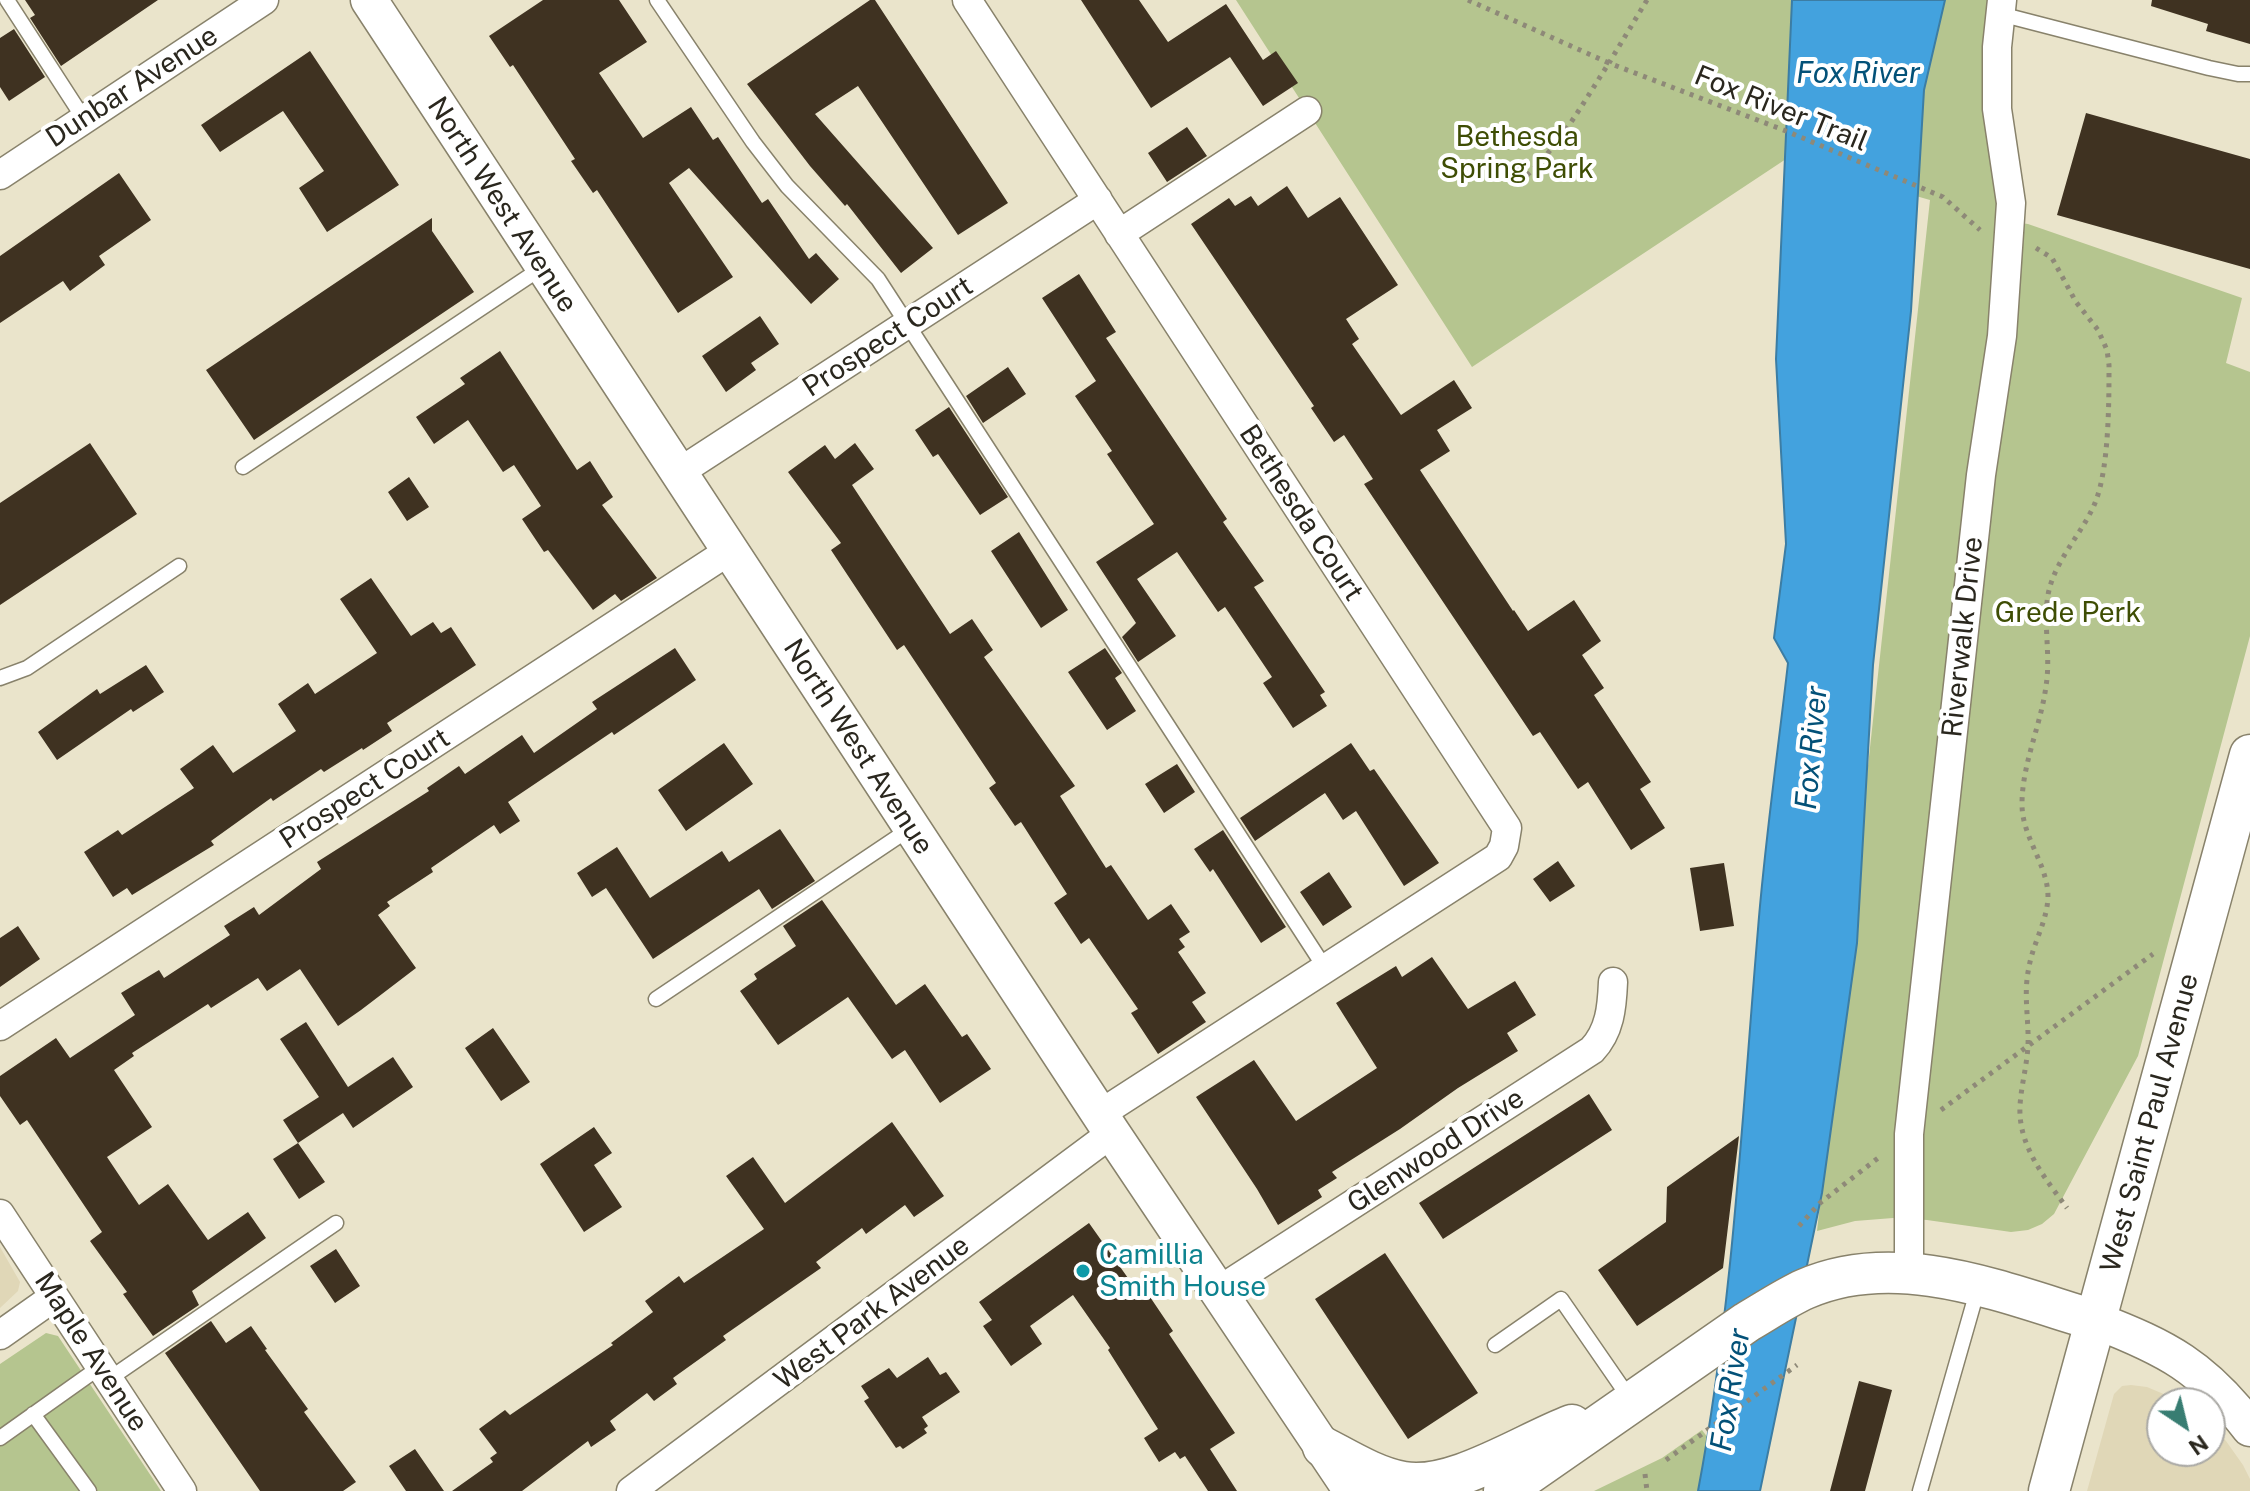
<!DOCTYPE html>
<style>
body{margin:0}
#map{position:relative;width:2250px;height:1491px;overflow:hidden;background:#eae4cb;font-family:"Public Sans",sans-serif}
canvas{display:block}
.north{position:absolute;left:2146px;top:1387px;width:80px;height:80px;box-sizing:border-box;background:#fff;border:2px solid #aaa9a5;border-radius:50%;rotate:145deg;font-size:22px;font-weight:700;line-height:32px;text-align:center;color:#2a271e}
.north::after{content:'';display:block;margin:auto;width:28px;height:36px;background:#387d72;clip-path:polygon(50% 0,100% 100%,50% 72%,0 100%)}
</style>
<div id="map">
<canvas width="2250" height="1491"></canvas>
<div class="north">N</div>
</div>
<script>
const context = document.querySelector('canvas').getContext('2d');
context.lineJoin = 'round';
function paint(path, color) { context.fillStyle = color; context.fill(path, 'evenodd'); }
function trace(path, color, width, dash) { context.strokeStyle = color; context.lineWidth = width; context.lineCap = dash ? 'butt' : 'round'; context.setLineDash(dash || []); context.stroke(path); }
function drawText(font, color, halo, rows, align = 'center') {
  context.font = font + ' "Public Sans",sans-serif'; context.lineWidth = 8; context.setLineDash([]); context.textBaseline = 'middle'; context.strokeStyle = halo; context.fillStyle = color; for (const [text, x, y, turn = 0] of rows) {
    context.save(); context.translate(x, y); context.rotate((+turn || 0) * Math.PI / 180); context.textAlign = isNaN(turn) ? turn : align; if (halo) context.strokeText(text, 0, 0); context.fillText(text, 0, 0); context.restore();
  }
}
const built = new Path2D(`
 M0 1247 20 1282 18 1291 0 1308Z
 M2131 1385 2147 1387 2185 1403H2162V1451H2210V1424L2226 1441 2243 1465 2250 1479V1491H2087L2114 1394 2122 1386Z`);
const green = new Path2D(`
 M1236 0H1991L2001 220 2028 224 2242 298 2226 363 2250 372V636L2138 1056 2054 1214 2042 1224 2028 1230 2011 1232 1927 1220 1893 1218 1855 1221 1817 1231 1930 200 1786 159 1472 367Z
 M46 1333 58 1336 161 1491H0V1364Z
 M1702 1430 1708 1438 1698 1491H1594L1662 1458Z`);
const water = new Path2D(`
 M1792 0H1945L1924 90 1911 311 1873 665 1857 943 1822 1193 1760 1491H1698C1733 1305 1742 1117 1758 929 1765 840 1778 751 1788 663L1774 638 1786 544 1776 359Z`);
const building = new Path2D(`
 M25 0H158L61 66 30 18 35 15Z
 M543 0H619L647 42 599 73 643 138 691 107 713 140 718 137 762 203 768 199 809 259 816 253 839 279 811 304 689 168 669 183 733 277 678 313 597 190 593 193 571 161 575 159 513 65 510 67 489 36Z
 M870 0H875L1008 203 958 235 858 86 815 114 933 248 901 273 847 204 845 206 810 166 747 84Z
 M1081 0H1139L1168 42 1226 4 1263 60 1276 51 1298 83 1263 106 1230 57 1151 108Z
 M2152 0H2250V44L2206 31 2208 24 2151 6Z
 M14 29 45 77 9 101 0 87V38Z
 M310 51 399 185 327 232 299 188 324 171 283 111 220 152 201 125Z
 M2086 113 2250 159V269L2057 215Z
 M1187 127 1207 156 1167 182 1148 153Z
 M119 173 151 220 99 256 105 265 70 291 63 281 0 323V256Z
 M1287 186 1308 218 1340 197 1398 285 1346 319 1359 339 1352 344 1401 415 1454 380 1472 408 1437 430 1450 451 1420 470 1513 611 1514 610 1528 631 1574 600 1601 641 1582 655 1604 688 1594 695 1651 782 1640 789 1665 828 1631 850 1588 782 1578 789 1540 732 1533 736 1364 484 1373 479 1344 435 1334 442 1311 408 1314 406 1191 224 1229 198 1235 206 1251 196 1258 206Z
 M432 218V231L474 292 254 440 206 370Z
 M1079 274 1116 332 1106 338 1227 519 1223 522 1264 581 1254 587 1325 692 1320 695 1327 706 1293 728 1263 683 1272 677 1225 607 1218 612 1177 552 1137 579 1176 636 1138 662 1122 637 1136 623 1096 562 1154 524 1107 454 1112 451 1075 396 1096 381 1042 298Z
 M760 316 779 344 751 363 756 370 726 392 702 356Z
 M500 351 577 470 590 461 613 497 602 505 657 578 621 601 615 594 593 610 548 550 544 552 522 519 541 506 514 465 503 472 468 420 434 444 416 417 465 384 460 378Z
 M1008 367 1026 394 983 423 966 396Z
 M949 407 1008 497 980 515 938 454 933 457 915 430Z
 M90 443 137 514 0 605V503Z
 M855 443 874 469 852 485 950 634 972 619 993 650 984 657 1075 786 1060 796 1106 868 1111 865 1148 920 1171 904 1190 932 1179 939 1185 947 1178 952 1206 993 1192 1002 1206 1022 1158 1054 1131 1013 1138 1009 1089 938 1081 944 1054 903 1067 894 1021 822 1015 826 989 788 996 783 904 645 897 650 831 550 841 543 788 472 825 445 835 459Z
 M409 477 429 507 407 521 388 492Z
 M1019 532 1068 610 1041 628 991 551Z
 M371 578 411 636 433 622 441 633 451 627 476 665 387 723 392 731 363 750 362 748 324 772 321 769 273 801 271 798 211 841 214 845 132 895 127 888 113 897 84 852 118 830 122 835 194 788 180 769 213 745 233 773 296 731 278 704 308 683 315 694 377 653 340 599Z
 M675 648 696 680 614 735 612 732 508 802 520 821 500 834 494 825 431 868 433 872 387 902 390 906 378 915 416 968 361 1010 338 1026 300 969 267 991 258 978 211 1008 208 1004 132 1053 134 1056 114 1070 152 1127 107 1157 139 1205 168 1184 208 1240 248 1212 266 1238 192 1291 199 1305 153 1336 123 1294 127 1292 90 1241 102 1232 27 1120 20 1125 0 1096V1076L56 1038 70 1058 135 1015 121 993 159 970 164 978 230 935 224 926 254 907 259 915 321 869 317 862 429 791 427 788 459 766 465 774 522 735 534 753 597 709 592 702Z
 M1105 648 1122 673 1115 678 1136 711 1107 730 1068 672Z
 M146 665 164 692 133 712 131 709 57 760 38 732 97 689 100 694Z
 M724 743 753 784 686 831 658 790Z
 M1351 743 1370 771 1374 769 1439 863 1404 886 1356 811 1343 820 1325 793 1255 841 1240 818Z
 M1177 764 1195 792 1164 813 1145 784Z
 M780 829 815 881 772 909 759 889 653 959 606 888 592 897 577 873 617 847 650 898 722 851 729 862Z
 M1223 830 1286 927 1261 943 1213 869 1210 872 1194 849Z
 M1558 861 1575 886 1550 902 1533 879Z
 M1724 863 1734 926 1700 931 1690 868Z
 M1329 872 1352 907 1323 926 1300 892Z
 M822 900 896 1005 925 984 962 1037 967 1034 991 1069 940 1103 905 1050 892 1059 848 997 778 1045 740 991 757 979 754 974 796 946 783 926Z
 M18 926 40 959 0 987V938Z
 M1432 957 1468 1009 1515 981 1536 1015 1507 1033 1518 1051 1458 1088 1400 1129 1332 1172 1337 1178 1318 1190 1322 1197 1278 1225 1257 1189 1196 1097 1254 1060 1296 1121 1377 1068 1336 1003 1396 966 1402 977Z
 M306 1022 348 1087 393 1057 413 1087 353 1128 343 1113 298 1143 283 1120 319 1097 280 1039Z
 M493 1028 530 1082 501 1101 465 1048Z
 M1589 1094 1612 1130 1443 1239 1419 1203Z
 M892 1122 944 1196 914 1217 905 1205 866 1234 862 1228 816 1262 821 1268 723 1336 726 1340 673 1378 677 1384 654 1401 647 1393 610 1421 616 1430 591 1447 588 1441 522 1491H452L493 1462 490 1458 497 1453 479 1429 505 1410 510 1415 613 1345 611 1343 653 1312 645 1301 679 1276 684 1283 764 1229 726 1176 753 1157 785 1203Z
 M594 1127 612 1153 594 1165 622 1207 584 1232 540 1164Z
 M1739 1136 1723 1268 1637 1326 1598 1270 1666 1222 1667 1187Z
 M298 1143 325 1182 299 1199 273 1159Z
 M1089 1223 1140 1295 1146 1291 1173 1331 1169 1334 1235 1433 1210 1449 1237 1491H1208L1185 1456 1180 1459 1175 1452 1159 1462 1144 1438 1158 1429 1108 1350 1110 1348 1073 1295 1030 1326 1042 1344 1011 1366 983 1326 992 1320 979 1302Z
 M336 1249 360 1286 335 1303 310 1266Z
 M1385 1253 1478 1393 1408 1439 1315 1299Z
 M211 1321 226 1343 251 1326 267 1349 265 1350 308 1409 304 1412 356 1482 343 1491H260L165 1353Z
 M928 1357 940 1375 946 1372 960 1392 922 1417 928 1426 924 1429 927 1433 903 1449 900 1446 896 1448 864 1401 869 1398 861 1386 889 1368 897 1378Z
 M1859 1381 1892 1390 1865 1491H1830Z
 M415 1449 444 1491H406L389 1466Z`);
const path = new Path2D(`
 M1468 0 1609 63C1581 106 1557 151 1517 184
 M1647 0 1609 63 1786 131 1943 197 1980 230
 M2036 248 2052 258 2076 302 2098 330 2107 350 2109 365C2109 403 2109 469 2095 503 2082 534 2054 561 2048 595 2043 624 2051 656 2046 686 2041 725 2022 764 2022 804 2022 838 2048 864 2048 897 2047 922 2033 943 2029 967 2023 994 2029 1019 2028 1045 2027 1066 2021 1086 2020 1106 2018 1146 2045 1178 2067 1208
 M1941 1110 2153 954
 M1799 1226 1820 1203 1882 1155
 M1666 1460 1797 1365
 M1645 1474 1647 1491`);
const service = new Path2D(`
 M7 0 84 119
 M657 0 753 142 787 186 878 279 1325 968
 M2000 14 2209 68 2238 74H2250
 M243 467 543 267
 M0 678 27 668 179 566
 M656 999 911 828
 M1495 1345 1561 1299 1630 1399
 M109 1379 336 1223
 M33 1414 89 1491
 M0 1438 100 1367
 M1920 1491 1978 1288`);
const minor = new Path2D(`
 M967 0 1507 828 1504 846 1498 857 1100 1114
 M0 175 264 0
 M1119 234 1307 111
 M678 473 1098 200
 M0 1026 729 551
 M0 1214 182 1491
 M1909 1275V1134L1981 475 2002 336 2011 203 1997 109V47L2002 0
 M1218 1291 1592 1050C1610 1031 1612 1007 1613 982
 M0 1335 54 1297
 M631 1491 1112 1133`);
const tertiary = new Path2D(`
 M369 0 1112 1133 1352 1491
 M2097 1321C2167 1348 2203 1367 2250 1428`);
const secondary = new Path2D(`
 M1323 1447C1348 1460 1375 1477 1403 1482 1453 1491 1524 1443 1572 1425
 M1504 1491 1747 1322C1766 1311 1785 1298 1805 1289 1899 1248 2006 1294 2097 1321
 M2049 1491 2250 755`);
const markers = [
 [1083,1271,8,"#0f9aa8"]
];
const streetNames = [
 ["Dunbar Avenue",132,87,-33],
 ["Fox River Trail",1781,109,22],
 ["North West Avenue",502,205,57],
 ["Prospect Court",888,337,-33],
 ["Bethesda Court",1301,513,57],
 ["Riverwalk Drive",1963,637,-84],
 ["North West Avenue",858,747,57],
 ["Prospect Court",365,789,-33],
 ["West Saint Paul Avenue",2150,1123,-75],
 ["Glenwood Drive",1436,1151,-33],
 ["West Park Avenue",872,1313,-37],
 ["Maple Avenue",91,1352,57]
];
const parkNames = [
 ["Bethesda",1517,137],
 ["Spring Park",1517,169],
 ["Grede Perk",2068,613]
];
const cultureNames = [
 ["Camillia",1099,1255],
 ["Smith House",1099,1287]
];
const waterNames = [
 ["Fox River",1858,74],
 ["Fox River",1812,748,-85],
 ["Fox River",1731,1390,-81]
];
paint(built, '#e0d7b7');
paint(green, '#b5c58f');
paint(water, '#43a2de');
trace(water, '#3c7da4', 2);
paint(building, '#3f3221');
trace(service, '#88826b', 17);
trace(minor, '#88826b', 31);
trace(tertiary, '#88826b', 39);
trace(secondary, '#88826b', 43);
trace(path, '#8e8978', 5, [4, 6]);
trace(service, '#fff', 14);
trace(minor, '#fff', 28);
trace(tertiary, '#fff', 36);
trace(secondary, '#fff', 40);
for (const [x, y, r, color] of markers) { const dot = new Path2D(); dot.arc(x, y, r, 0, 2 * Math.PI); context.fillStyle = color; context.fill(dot); trace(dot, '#fff', 3); }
drawText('28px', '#2a271e', '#fff', streetNames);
drawText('28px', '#3e4d04', '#fff', parkNames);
drawText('28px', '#0d838f', '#fff', cultureNames, 'left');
drawText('italic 30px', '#035178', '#fff', waterNames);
</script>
